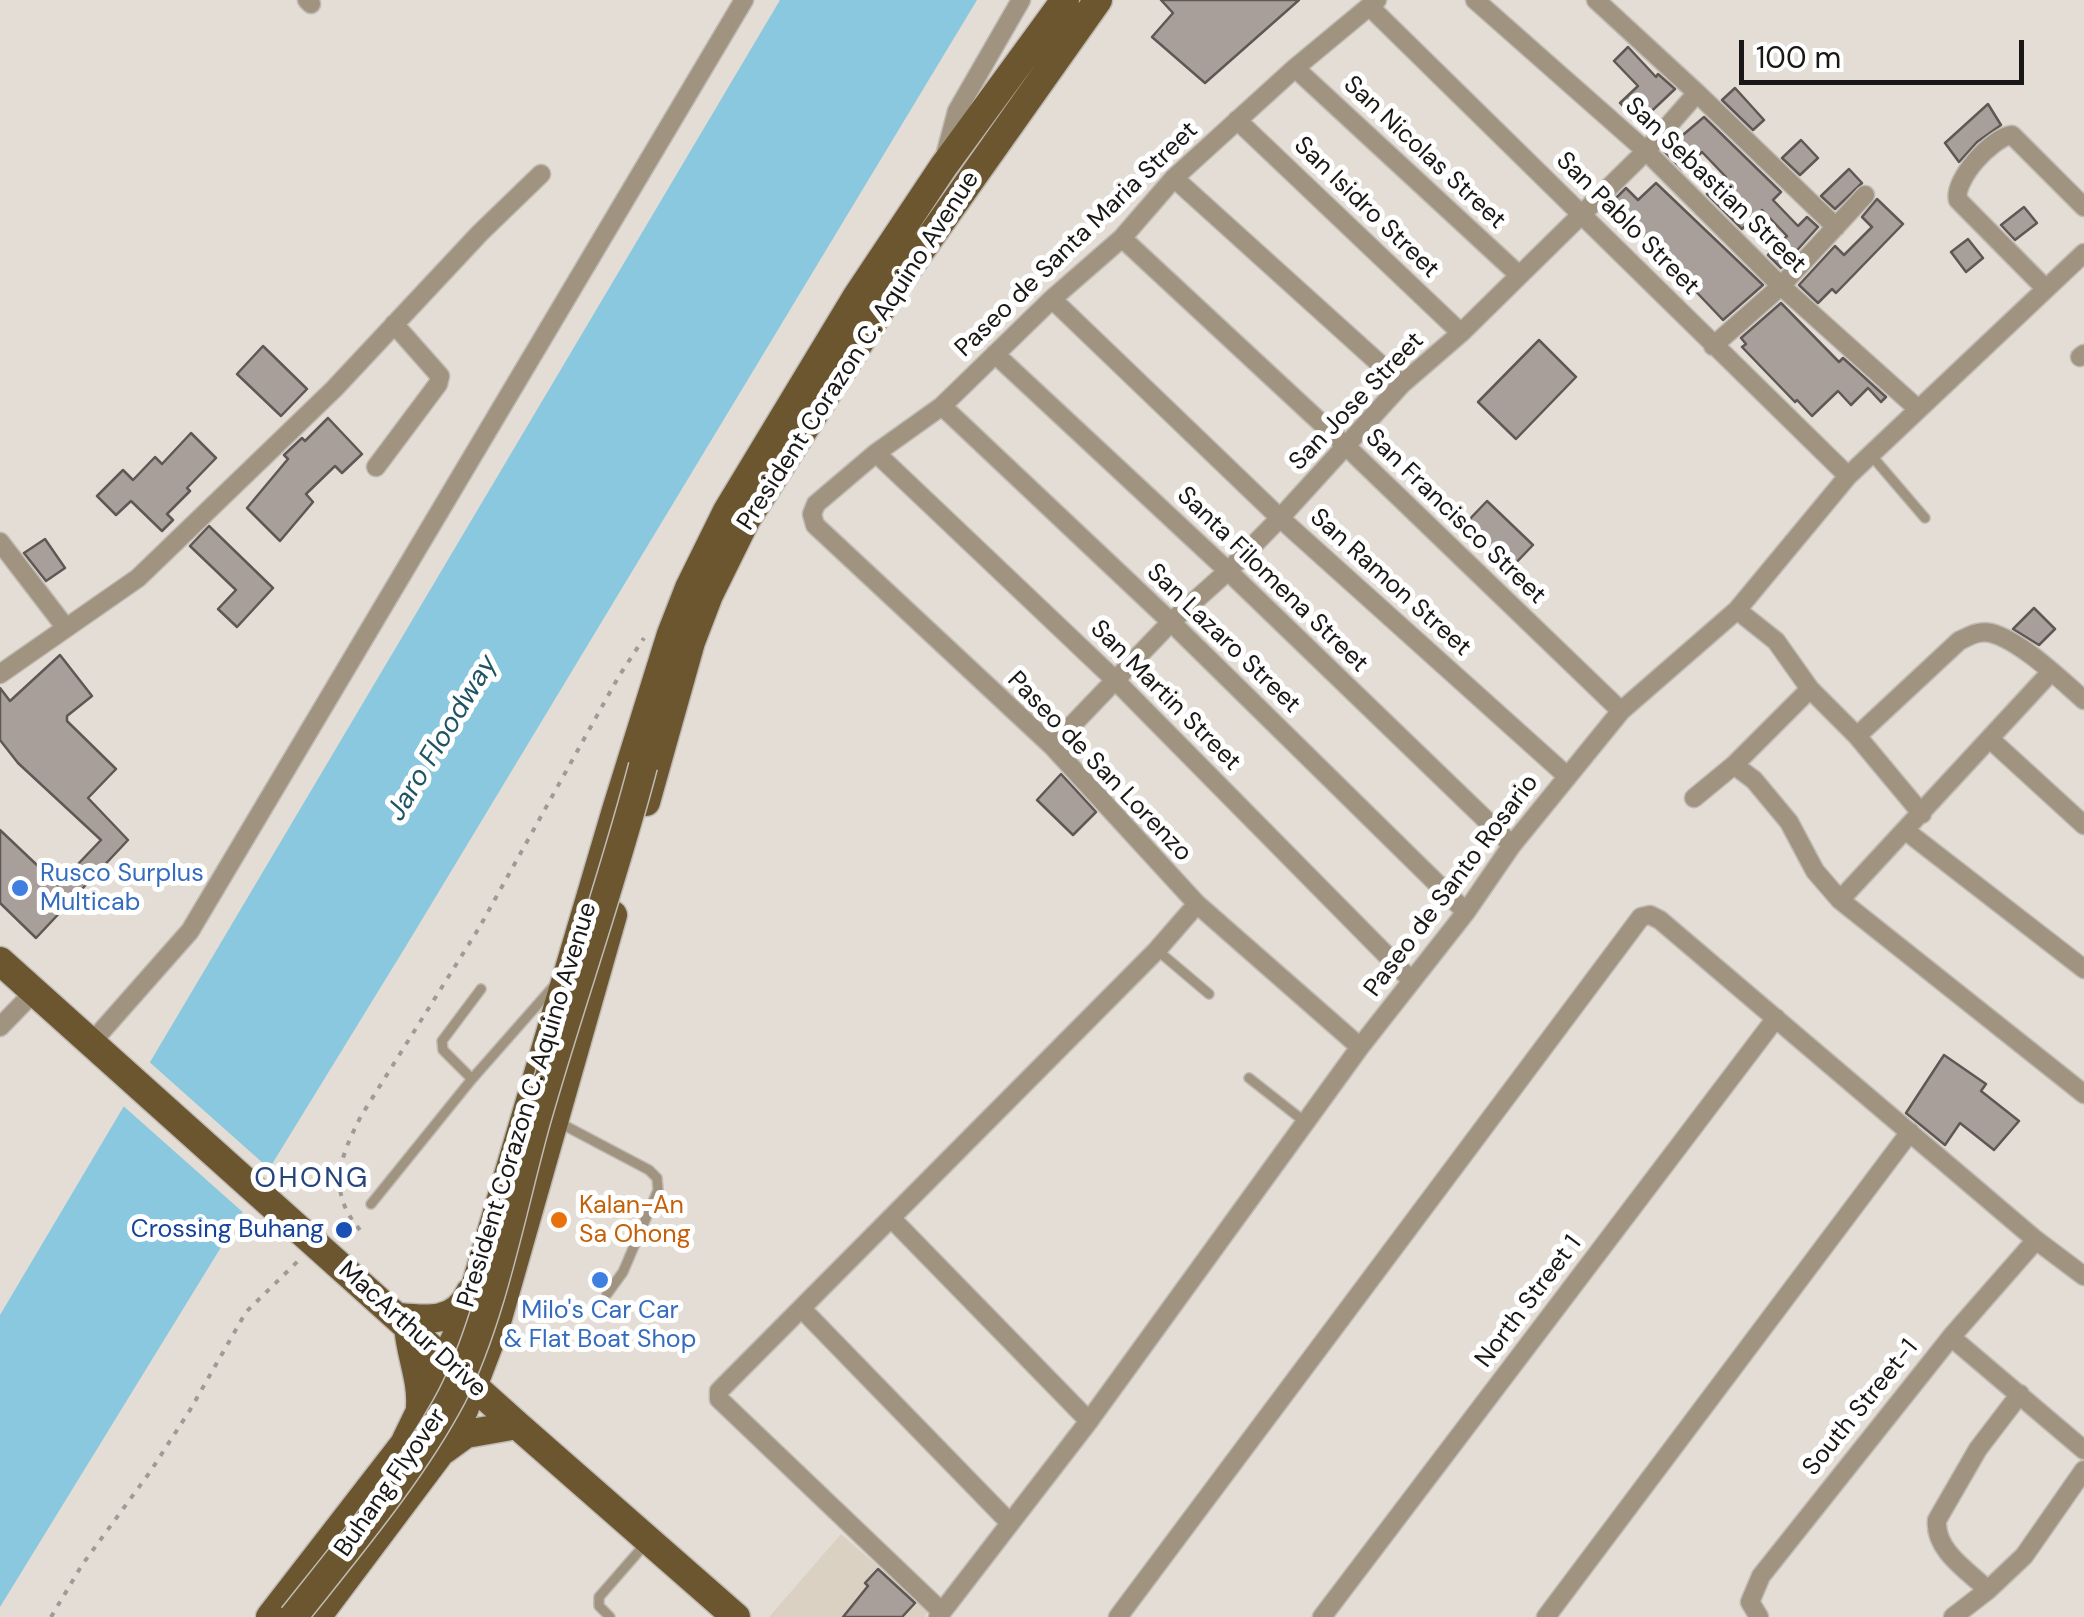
<!DOCTYPE html>
<style>
body{margin:0}
#map{position:relative;width:2084px;height:1617px;overflow:hidden;background:#e3ddd6;font-family:"DM Sans",sans-serif}
canvas{display:block}
.scale{position:absolute;left:1739px;top:40px;width:285px;height:45px;box-sizing:border-box;border:5px solid #1a1816;border-top:0;padding-left:12px;font-size:30px;line-height:35px;white-space:nowrap;color:#1a1816;-webkit-text-stroke:8px #fff;paint-order:stroke}
</style>
<div id="map">
<canvas width="2084" height="1617"></canvas>
<div class="scale">100 m</div>
</div>
<script>
const context = document.querySelector('canvas').getContext('2d');
context.lineJoin = 'round';
function paint(path, color) { context.fillStyle = color; context.fill(path, 'evenodd'); }
function trace(path, color, width, dash) { context.strokeStyle = color; context.lineWidth = width; context.lineCap = dash ? 'butt' : 'round'; context.setLineDash(dash || []); context.stroke(path); }
function drawText(font, color, halo, rows, align = 'center') {
  context.font = font + ' "DM Sans",sans-serif'; context.lineWidth = 10; context.setLineDash([]); context.textBaseline = 'middle'; context.strokeStyle = halo; context.fillStyle = color; for (const [text, x, y, turn = 0] of rows) {
    context.save(); context.translate(x, y); context.rotate((+turn || 0) * Math.PI / 180); context.textAlign = isNaN(turn) ? turn : align; if (halo) context.strokeText(text, 0, 0); context.fillText(text, 0, 0); context.restore();
  }
}
const built = new Path2D(`
 M841 1534 929 1611 924 1617H769Z`);
const water = new Path2D(`
 M780 0H977L406 946 0 1607V1315Z`);
const pier = new Path2D(`
 M146 1059 273 1172 246 1215 120 1103Z`);
const building = new Path2D(`
 M1161 0H1299L1205 83 1152 37 1173 13Z
 M1628 47 1656 77 1658 74 1675 89 1639 123 1620 103 1638 86 1614 61Z
 M1735 88 1764 120 1753 130 1722 100Z
 M1988 104 2001 125 1977 142 1959 162 1945 143Z
 M1704 117 1781 192 1773 200 1798 226 1807 217 1818 227 1781 268 1768 255 1787 236 1762 210 1742 229 1707 194 1726 177 1702 152 1683 170 1664 151Z
 M1801 140 1818 158 1800 175 1782 158Z
 M1849 169 1862 183 1835 209 1821 196Z
 M1656 183 1763 285 1723 320 1684 279 1677 285 1608 206 1626 188 1638 200Z
 M1877 199 1903 224 1836 293 1832 289 1818 303 1799 285 1835 246 1844 255 1872 227 1862 217Z
 M2024 207 2037 223 2015 240 2001 225Z
 M1968 239 1983 258 1966 272 1951 252Z
 M1781 303 1839 362 1843 358 1886 397 1881 402 1868 388 1851 405 1838 391 1812 416 1797 400 1795 402 1742 347 1746 344 1741 338Z
 M1539 340 1576 377 1516 439 1478 402Z
 M263 346 307 389 281 416 237 374Z
 M328 418 362 454 342 473 335 466 306 494 313 502 280 541 247 508 288 459 284 455 302 438 305 441Z
 M191 433 216 458 187 488 190 491 167 514 173 520 162 531 131 501 116 515 97 496 123 470 133 480 155 457 162 464Z
 M1487 501 1533 545 1511 568 1465 524Z
 M209 526 273 588 237 627 218 609 236 590 190 546Z
 M45 539 65 568 46 581 24 553Z
 M2034 608 2055 629 2039 645 2013 629Z
 M60 655 92 696 67 716V721L116 769 88 798 128 840 36 938 0 903V830L58 885 101 840 18 763 0 740V688L10 701Z
 M1061 774 1096 812 1073 835 1037 800Z
 M1944 1055 1986 1084 1981 1091 2019 1121 1994 1150 1960 1123 1945 1145 1906 1113Z
 M878 1569 915 1603 902 1617H843L868 1586 865 1583Z`);
const path = new Path2D(`
 M360 1230C326 1190 340 1158 361 1116L479 928 619 676 644 638
 M51 1617 82 1565 150 1472 190 1410 246 1312 298 1261`);
const service = new Path2D(`
 M1871 455 1925 518
 M1157 950 1209 994
 M481 989 442 1041 443 1050 472 1079 553 987
 M1249 1078 1305 1122
 M558 1122 649 1170 657 1178 658 1190 623 1272 607 1294
 M371 1204 472 1079
 M610 1617 599 1606V1597L647 1542`);
const minor = new Path2D(`
 M307 0 311 4
 M1475 0 1646 151 1781 286 1918 409
 M1596 0 1697 93 1836 227
 M1370 7 1848 476
 M1295 68 1519 275
 M1237 120 1461 333
 M946 152 957 111 1021 0
 M1174 178 1402 384
 M1122 238 1347 447 1621 711
 M2046 289 1958 200C1953 180 1992 137 2012 135L2084 207
 M1052 299 1280 518 1567 776
 M1713 346 1781 286 1865 195
 M995 354 1228 571 1512 845
 M2080 357 2084 354
 M942 406 1171 622 1466 912
 M876 453 1114 679 1412 981
 M376 467 438 384 440 376 394 324
 M0 542 66 628
 M1737 610 1776 641 1810 689 1857 736 1922 814
 M0 674 138 578 334 389 480 233 541 174
 M1810 689 1734 765 1754 780 1789 822 1815 871 1840 900 2084 1094
 M1857 736 1959 641C1969 636 1979 630 1991 633 2021 641 2060 679 2084 700
 M1991 740 2084 825
 M1052 746 1171 622 1228 571 1280 518 1402 384 1461 333 1646 151 1697 93
 M1694 798 1734 765
 M1906 831 2084 969
 M1840 900 2050 673
 M0 1027 34 992
 M92 1042 190 931 744 0
 M1360 1047 1197 904 1052 746 815 525 812 514 816 504 876 453 942 406 1052 299 1122 238 1174 178 1295 68 1377 0
 M892 1219 1089 1421
 M802 1309 1010 1523
 M1951 1337 2084 1450
 M1988 1590C1968 1571 1934 1550 1937 1520L1978 1449 2020 1394
 M942 1612 719 1399V1391L1157 950 1197 904
 M938 1617 1089 1421 1360 1047 1466 912 1512 845 1621 711 1737 610 1848 476 2084 253
 M1118 1617 1641 917 1650 915 1660 920 2036 1240 2084 1276
 M1322 1617 1776 1018
 M1546 1617 1910 1132
 M1759 1617 1750 1602 1761 1576 1951 1337 2036 1240
 M1953 1617 1988 1590 2024 1556 2084 1470`);
const primary = new Path2D(`
 M646 802 691 642 709 595 746 520 897 284 1098 0
 M0 961 517 1425 736 1617
 M399 1317C428 1320 456 1323 470 1292
 M408 1326C410 1355 422 1379 420 1407
 M444 1450 466 1434 517 1425
 M270 1617 404 1444 467 1314 616 810 671 634 689 588 727 511 857 296 943 167 1065 0
 M317 1617 440 1453 464 1410 495 1329 613 915`);
const primaryBridge = new Path2D(`
 M293 1617C347 1549 412 1472 452 1396 492 1317 512 1207 536 1121 570 1002 612 885 643 766`);
const markers = [
 [20,888,10,"#3f7fe0"],
 [559,1220,10,"#e8710a"],
 [344,1230,10,"#1a4fb4"],
 [600,1280,10,"#3f7fe0"]
];
const streetNames = [
 ["San Nicolas Street",1424,153,43],
 ["San Sebastian Street",1715,186,44],
 ["San Isidro Street",1366,208,44],
 ["San Pablo Street",1627,224,45],
 ["Paseo de Santa Maria Street",1077,240,-44],
 ["President Corazon C. Aquino Avenue",859,351,-57],
 ["San Jose Street",1357,402,-46],
 ["San Francisco Street",1455,517,44],
 ["Santa Filomena Street",1272,580,44],
 ["San Ramon Street",1390,583,42],
 ["San Lazaro Street",1223,639,44],
 ["San Martin Street",1165,696,45],
 ["Paseo de San Lorenzo",1099,767,46],
 ["Paseo de Santo Rosario",1452,886,-53],
 ["President Corazon C. Aquino Avenue",528,1105,-73],
 ["North Street 1",1529,1302,-53],
 ["MacArthur Drive",412,1330,42],
 ["South Street-1",1861,1408,-51],
 ["Buhang Flyover",391,1483,-55]
];
const shopNames = [
 ["Rusco Surplus",40,874],
 ["Multicab",40,903],
 ["Milo's Car Car",600,1311,"center"],
 ["& Flat Boat Shop",600,1340,"center"]
];
const foodNames = [
 ["Kalan-An",579,1206],
 ["Sa Ohong",579,1235]
];
const transitNames = [
 ["Crossing Buhang",324,1230]
];
const waterNames = [
 ["Jaro Floodway",443,738,-59]
];
const neighbourhoodNames = [
 ["OHONG",312,1180]
];
paint(built, '#dbd1c3');
paint(water, '#89c8de');
paint(pier, '#e3ddd6');
paint(building, '#a89f9b');
trace(building, '#5f5754', 2.5);
trace(service, '#bfbab3', 12);
trace(minor, '#bfbab3', 21);
trace(primary, '#bfbab3', 31);
trace(path, '#9f9a95', 4, [5, 8]);
trace(service, '#a0937f', 9);
trace(minor, '#a0937f', 18);
trace(primary, '#6b5630', 28);
trace(primaryBridge, '#bfbab3', 31, []);
trace(primaryBridge, '#6b5630', 28);
for (const [x, y, r, color] of markers) { const dot = new Path2D(); dot.arc(x, y, r, 0, 2 * Math.PI); context.fillStyle = color; context.fill(dot); trace(dot, '#fff', 4); }
drawText('25px', '#1a1816', '#fff', streetNames);
drawText('25px', '#366cbe', '#fff', shopNames, 'left');
drawText('25px', '#c56008', '#fff', foodNames, 'left');
drawText('25px', '#164399', '#fff', transitNames, 'right');
drawText('italic 28px', '#1f5464', '#fff', waterNames);
context.letterSpacing = '2.5px';
drawText('28px', '#25447b', '#fff', neighbourhoodNames);
context.letterSpacing = '0px';
</script>
